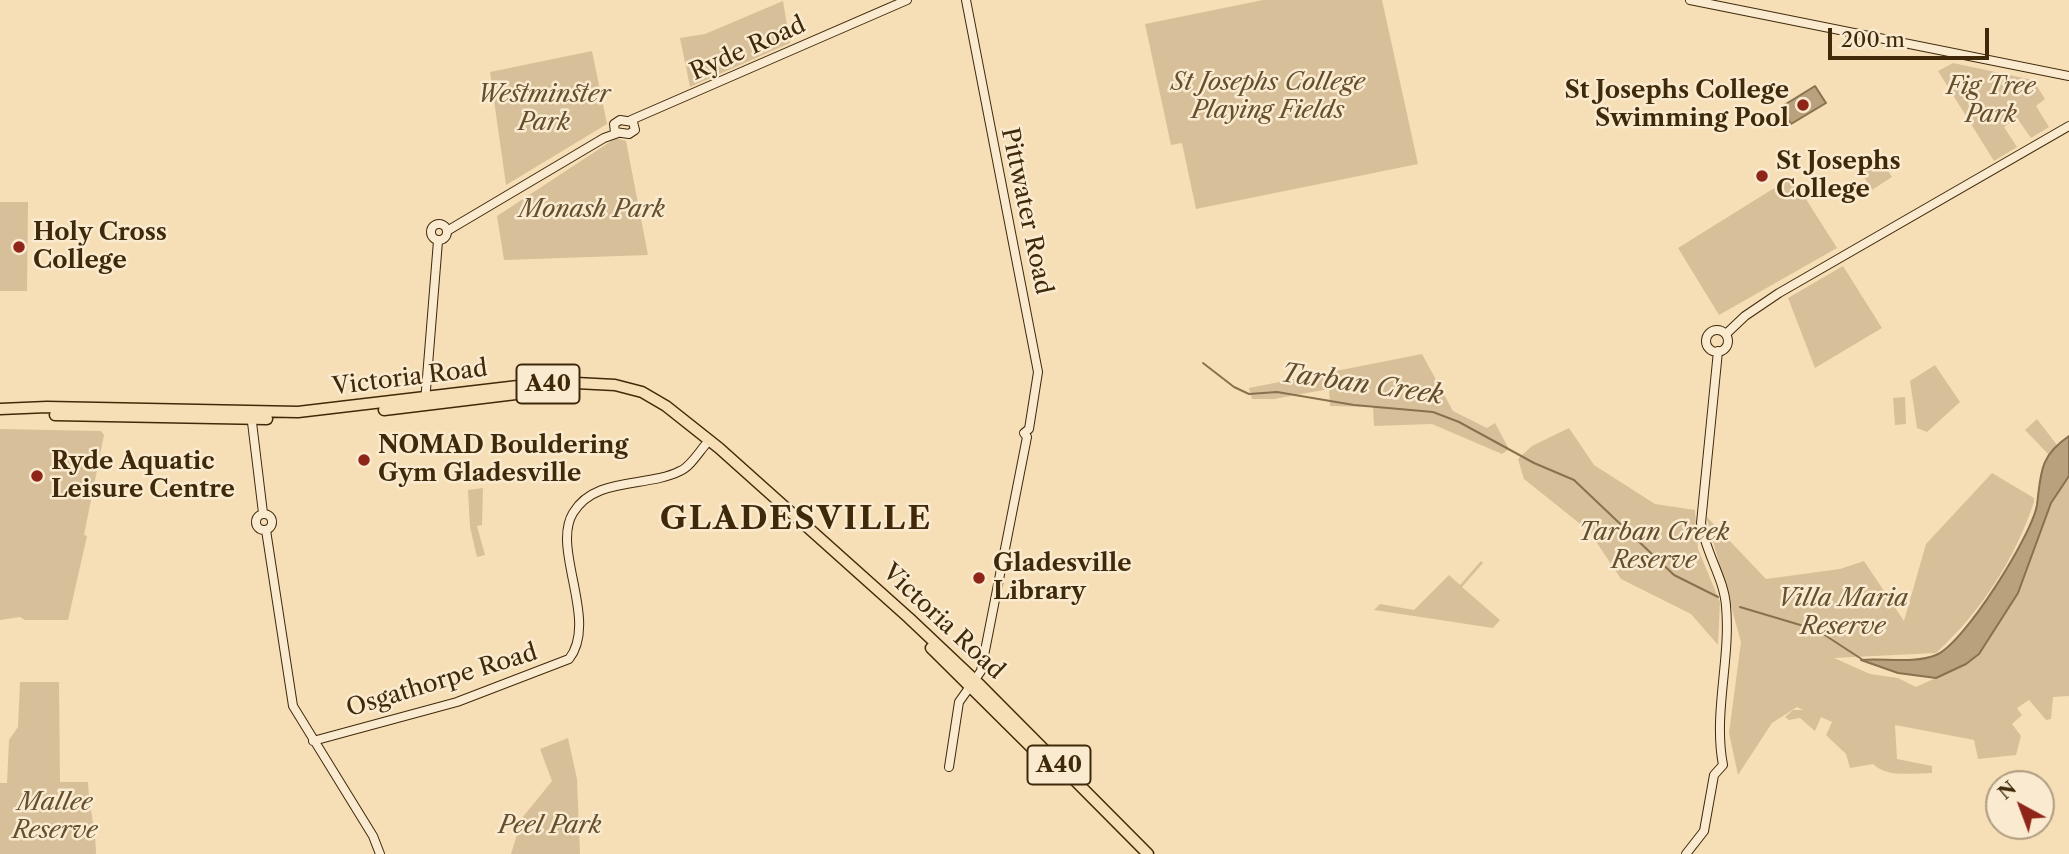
<!DOCTYPE html>
<style>
body{margin:0}
#map{position:relative;width:2069px;height:854px;overflow:hidden;background:#f6dfb7;font-family:"Libre Caslon Text",serif}
canvas{display:block}
.north{position:absolute;left:1985px;top:770px;width:70px;height:70px;box-sizing:border-box;background:#f9ead0;border:2px solid #af9d80;border-radius:50%;rotate:319deg;font-size:19px;font-weight:700;line-height:28px;text-align:center;color:#3f2909}
.north::after{content:'';display:block;margin:auto;width:24px;height:32px;background:#8f2418;clip-path:polygon(50% 0,100% 100%,50% 72%,0 100%)}
.scale{position:absolute;left:1828px;top:28px;width:161px;height:32px;box-sizing:border-box;border:4px solid #3f2909;border-top:0;padding-left:9px;font-size:21px;line-height:24px;white-space:nowrap;color:#3f2909;-webkit-text-stroke:5px #f9ead0;paint-order:stroke}
</style>
<div id="map">
<canvas width="2069" height="854"></canvas>
<div class="north">N</div>
<div class="scale">200 m</div>
</div>
<script>
const context = document.querySelector('canvas').getContext('2d');
context.lineJoin = 'round';
function paint(path, color) { context.fillStyle = color; context.fill(path, 'evenodd'); }
function trace(path, color, width, dash) { context.strokeStyle = color; context.lineWidth = width; context.lineCap = dash ? 'butt' : 'round'; context.setLineDash(dash || []); context.stroke(path); }
function drawText(font, color, halo, rows, align = 'center') {
  context.font = font + ' "Libre Caslon Text",serif'; context.lineWidth = 5; context.setLineDash([]); context.textBaseline = 'middle'; context.strokeStyle = halo; context.fillStyle = color; for (const [text, x, y, turn = 0] of rows) {
    context.save(); context.translate(x, y); context.rotate((+turn || 0) * Math.PI / 180); context.textAlign = isNaN(turn) ? turn : align; if (halo) context.strokeText(text, 0, 0); context.fillText(text, 0, 0); context.restore();
  }
}
const green = new Path2D(`
 M1263 0H1382L1418 164 1196 209 1182 143 1171 145 1145 24Z
 M783 1 790 43 690 87 680 38 705 34Z
 M592 51 607 124 506 185 490 72Z
 M1953 63 2033 80 2045 99 2036 106 2049 127 2031 138 2017 118 2004 127 2017 147 1994 161 1938 71Z
 M616 138 626 141 648 255 504 260 497 216Z
 M1879 156 1892 177 1872 190 1859 169Z
 M1792 177 1837 248 1719 315 1678 248Z
 M0 202H28L27 291H0Z
 M1843 266 1882 328 1815 368 1788 298Z
 M1422 354 1453 411 1487 428 1495 423 1509 449 1502 454 1432 424 1374 426 1373 407 1330 406 1329 389 1274 399H1252L1249 388Z
 M1935 365 1960 402 1927 432 1917 428 1910 381Z
 M1905 397 1906 424 1895 425 1893 398Z
 M2037 419 2057 445 2049 455 2025 430Z
 M1569 428 1594 465 1655 504 1695 510 1698 549 1720 602 1718 645 1691 614 1621 579 1589 531 1524 479 1518 459 1532 446Z
 M0 429 101 431 104 435 84 535 87 536 68 620H25L20 617 0 620Z
 M1992 473 2034 498V502C2015 559 1981 612 1936 653L1834 658 1870 674 1898 678 1916 687 1966 664 1979 654 2018 593 2051 503 2069 476V696L2053 697 2051 719 2046 720 2029 700 2017 708 2022 715 2012 724 2021 736 2016 755 1978 759 1974 740 1895 725 1897 759 1932 766V773C1913 773 1887 778 1873 764L1850 768 1846 754 1826 735 1832 722 1821 717 1815 731 1800 718 1789 720 1785 717 1793 710H1803L1797 707 1772 723 1738 775 1729 733 1741 642 1706 516 1766 579 1840 569 1864 561 1904 621 1926 544Z
 M483 488 482 525 477 526 485 555 477 557 470 527 468 490Z
 M1481 561 1483 563 1462 587 1500 620 1493 628 1374 610 1380 604 1414 610 1449 575 1460 585Z
 M20 682H59L60 782H88C89 808 96 829 96 854H0V783H7L9 740 18 727Z
 M568 738 577 779 580 854H511L522 818 552 781 540 749Z`);
const water = new Path2D(`
 M1815 86 1826 103 1791 124 1781 107Z
 M2069 436V476L2051 503 2018 593 1979 654 1966 664 1936 678 1898 673 1861 660C1884 658 1915 664 1936 655 1964 644 2032 535 2037 505 2041 474 2039 456 2069 436Z`);
const stream = new Path2D(`
 M1203 363 1234 387 1249 394 1277 392 1354 405 1433 412 1459 422 1534 463 1574 480 1674 575 1718 597
 M1740 607 1817 630 1863 660`);
const secondary = new Path2D(`
 M1690 0 2069 76
 M620 120 633 122 635 130 629 134 615 132 614 124Z
 M631 120 907 0
 M431 232a8 8 0 1 1 16 0a8 8 0 1 1-16 0Z
 M447 231 604 138 618 133
 M1706 341a11 11 0 1 1 22 0a11 11 0 1 1-22 0Z
 M1726 334 1745 316 1779 293 2069 126
 M425 402 438 241
 M251 414 263 513
 M256 522a8 8 0 1 1 16 0a8 8 0 1 1-16 0Z
 M266 530 293 706 373 836 380 854
 M313 741 457 702 569 659C599 621 551 549 573 513 595 476 647 488 680 471 690 467 699 452 706 444
 M949 767 959 702 981 671 1027 437 1024 433 1029 429 1038 372 966 0
 M1686 854 1704 831 1714 775 1723 765C1713 713 1731 659 1726 606 1724 578 1705 552 1701 523L1718 351`);
const highway = new Path2D(`
 M0 409 47 407 298 412 518 386 576 383 615 385 642 392 666 406 719 448 909 618 981 686 1148 854
 M384 410 524 393
 M55 415 267 419
 M931 648 1049 765`);
const markers = [
 [1803,105,7,"#8f2418"],
 [1762,176,7,"#8f2418"],
 [19,247,7,"#8f2418"],
 [364,460,7,"#8f2418"],
 [37,476,7,"#8f2418"],
 [979,578,7,"#8f2418"]
];
const shields = [
 [548,384,63],
 [1059,765,63]
];
const shieldNames = [
 ["A40",548,384],
 ["A40",1059,765]
];
const streetNames = [
 ["Ryde Road",748,49,-24],
 ["Pittwater Road",1026,211,78],
 ["Victoria Road",410,378,-7],
 ["Victoria Road",943,622,43],
 ["Osgathorpe Road",442,681,-17]
];
const parkNames = [
 ["St Josephs College",1268,83],
 ["Playing Fields",1268,111],
 ["Fig Tree",1991,87],
 ["Park",1991,115],
 ["Westminster",544,95],
 ["Park",544,123],
 ["Monash Park",592,210],
 ["Tarban Creek",1654,533],
 ["Reserve",1654,561],
 ["Villa Maria",1843,599],
 ["Reserve",1843,627],
 ["Mallee",55,803],
 ["Reserve",55,831],
 ["Peel Park",550,826]
];
const poiNames = [
 ["St Josephs College",1789,91,"right"],
 ["Swimming Pool",1789,119,"right"],
 ["St Josephs",1776,162],
 ["College",1776,190],
 ["Holy Cross",33,233],
 ["College",33,261],
 ["NOMAD Bouldering",378,446],
 ["Gym Gladesville",378,474],
 ["Ryde Aquatic",51,462],
 ["Leisure Centre",51,490],
 ["Gladesville",993,564],
 ["Library",993,592]
];
const waterNames = [
 ["Tarban Creek",1362,385,8]
];
const districtNames = [
 ["GLADESVILLE",796,520]
];
paint(green, '#d7c099');
paint(water, '#b8a17c');
trace(water, '#88714e', 2);
trace(stream, '#88714e', 2);
trace(secondary, '#3f2909', 10);
trace(highway, '#3f2909', 13);
trace(secondary, '#f9ead0', 8);
trace(highway, '#f6dfb7', 10);
for (const [x, y, r, color] of markers) { const dot = new Path2D(); dot.arc(x, y, r, 0, 2 * Math.PI); context.fillStyle = color; context.fill(dot); trace(dot, '#f9ead0', 2.5); }
for (const [x, y, w] of shields) { const box = new Path2D(); box.roundRect(x - w / 2, y - 19.5, w, 39, 5); context.fillStyle = '#f9ead0'; context.fill(box); trace(box, '#3f2909', 2); }
drawText('bold 23px', '#3f2909', null, shieldNames);
drawText('24px', '#3f2909', '#f9ead0', streetNames);
drawText('italic 24px', '#654f2d', '#f9ead0', parkNames);
drawText('bold 24px', '#3f2909', '#f9ead0', poiNames, 'left');
drawText('italic 26px', '#634d2c', '#f9ead0', waterNames);
context.letterSpacing = '2px';
drawText('bold 32px', '#3f2909', '#f9ead0', districtNames);
context.letterSpacing = '0px';
</script>
